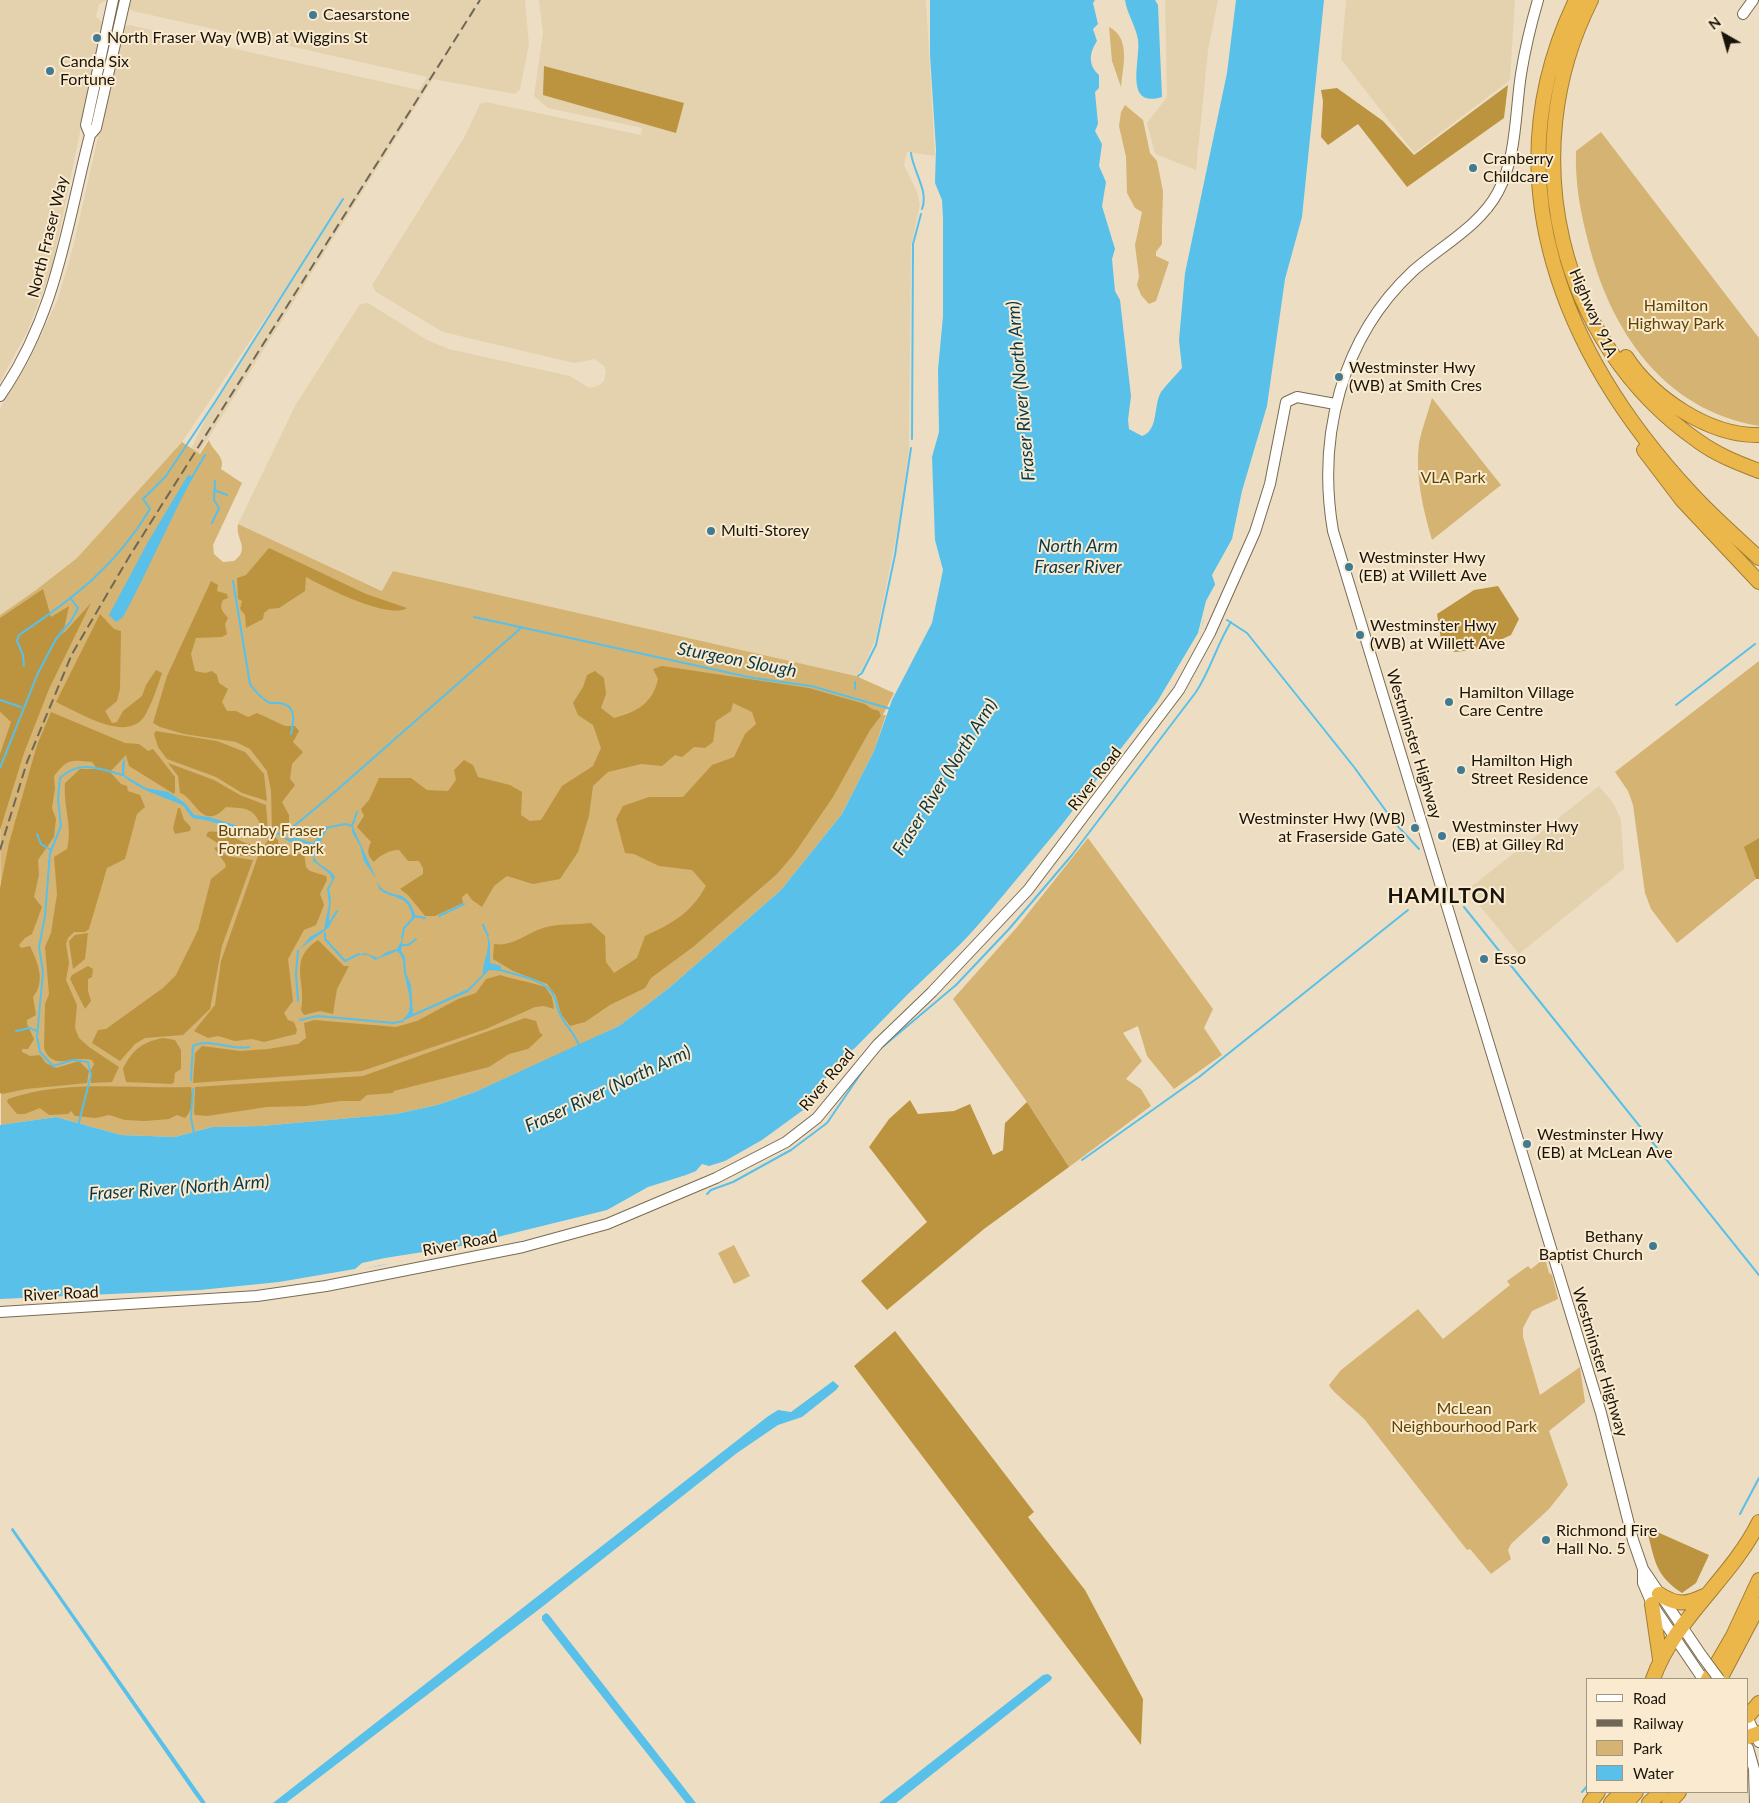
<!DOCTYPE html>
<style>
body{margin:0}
#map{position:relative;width:1759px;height:1803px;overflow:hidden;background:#eddec3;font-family:Lato,sans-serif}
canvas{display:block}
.legend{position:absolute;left:1586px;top:1678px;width:162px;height:115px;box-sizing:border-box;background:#faebd0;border:1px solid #a09581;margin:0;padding:6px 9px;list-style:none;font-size:15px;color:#19140a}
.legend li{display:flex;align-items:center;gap:10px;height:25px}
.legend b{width:25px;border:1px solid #a09581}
.north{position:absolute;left:1699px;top:10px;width:50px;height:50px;-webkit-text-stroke:4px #faebd0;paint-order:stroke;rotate:322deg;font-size:14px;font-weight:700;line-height:20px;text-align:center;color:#19140a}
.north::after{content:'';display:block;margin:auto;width:18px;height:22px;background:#19140a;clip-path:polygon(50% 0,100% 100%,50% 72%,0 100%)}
</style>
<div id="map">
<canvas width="1759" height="1803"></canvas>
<ul class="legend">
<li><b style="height:6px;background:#fff"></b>Road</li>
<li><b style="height:6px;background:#706756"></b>Railway</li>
<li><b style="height:14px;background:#d4b373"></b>Park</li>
<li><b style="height:14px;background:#58c0e9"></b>Water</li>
</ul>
<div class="north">N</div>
</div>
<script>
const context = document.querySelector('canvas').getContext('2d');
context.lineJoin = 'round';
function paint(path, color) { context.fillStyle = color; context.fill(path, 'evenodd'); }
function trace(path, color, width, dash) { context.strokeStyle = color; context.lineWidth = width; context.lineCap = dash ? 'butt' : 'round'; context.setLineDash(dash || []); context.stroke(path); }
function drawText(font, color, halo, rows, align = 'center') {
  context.font = font + ' Lato,sans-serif'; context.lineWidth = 4; context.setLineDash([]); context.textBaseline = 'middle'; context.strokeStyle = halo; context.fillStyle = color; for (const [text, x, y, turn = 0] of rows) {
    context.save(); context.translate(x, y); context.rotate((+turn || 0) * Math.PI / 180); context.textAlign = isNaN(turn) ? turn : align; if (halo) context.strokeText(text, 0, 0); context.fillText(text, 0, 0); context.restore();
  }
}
const built = new Path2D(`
 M0 0H107L99 4 96 17 101 21 102 26 52 268 27 332 0 382Z
 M127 0H525L529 44 520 89 515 94 433 79 79 645 185 461 205 420 319 239 182 442 77 558 36 590 0 615V408L28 363 58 299 73 247 123 27 129 25 419 90 427 77 133 11 128 8Z
 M539 0H926L935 156 907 152 904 165 917 192 920 205 911 246 909 449 900 517 876 638 862 671 856 676 393 571 383 591 238 524 296 404 360 304 368 303 427 340 449 349 570 376 589 388 598 386 604 381 606 372 604 366 595 359 574 363 443 332 376 292 372 285 465 136 480 104 486 102 641 135 642 128 548 108 534 96 543 33Z
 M1165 0H1218L1208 51 1196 170 1155 154 1147 123 1167 97Z
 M1346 0H1515L1510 80 1414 153 1341 59Z
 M1599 786 1613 803 1621 819 1624 869 1519 954 1467 890Z`);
const green = new Path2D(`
 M1109 27C1131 38 1123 66 1121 87L1112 61Z
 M1125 105 1143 120 1150 153 1157 161 1163 191 1162 226V244L1156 252V256L1169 262 1156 301 1149 304 1141 295 1137 285 1139 277 1135 245 1142 212 1135 208 1127 193 1126 157 1119 126 1121 112Z
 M1601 132 1759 338V426C1663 410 1610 330 1588 241 1580 211 1575 182 1576 151Z
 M1432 398 1501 485 1432 540C1423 509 1415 476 1419 443 1422 428 1428 413 1432 398Z
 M209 440C212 451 226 456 221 469L242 483 213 545 214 554 223 562 234 561C251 549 235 539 238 524L382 591 393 571 856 676 894 693 883 715H886L874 751 842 814 781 890 669 988 619 1026 577 1046 475 1092 437 1105 396 1114 261 1126 212 1127 175 1137 121 1135 56 1117 1 1125 0 712 9 720 0 709V615L36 590 77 558 182 442 200 454Z
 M1759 661V879H1756L1677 943 1651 909 1645 893 1633 805 1628 791 1615 772Z
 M1088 838 1213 1009 1204 1028 1222 1055 1174 1089 1147 1056 1138 1026 1123 1033 1142 1061 1126 1079 1141 1089 1151 1106 1069 1167 1027 1102 953 999 1018 926Z
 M734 1245 750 1276 734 1284 718 1253Z
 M1545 1258 1549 1273 1552 1275 1558 1299 1532 1311 1523 1328V1337L1540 1395 1580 1367 1585 1402 1549 1431 1568 1485 1549 1509 1511 1544 1508 1550 1511 1559 1491 1574 1470 1549 1467 1550 1365 1420C1358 1412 1331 1391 1329 1385L1341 1370 1418 1309 1443 1339 1510 1285 1507 1281 1528 1266 1531 1269Z`);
const forest = new Path2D(`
 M544 66 684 103 676 133 543 95Z
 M1508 85 1504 118 1407 187 1358 124 1328 145 1321 137 1323 101 1321 90 1337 88 1383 121 1414 155Z
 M269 548 366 594 407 608C389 620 324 587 306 577L305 591 279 608 269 609 264 613 263 619 246 628 245 615 240 609 242 601 238 599 237 578 246 575Z
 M211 581 218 585 217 591 227 594 228 598 223 600C219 608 222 611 228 618L225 624 227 634 222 637 196 638 191 654 195 671 205 673 212 671 217 675 219 683 228 689 222 702 227 711H236L248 717 257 713 285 726H295L299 731 293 742 303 752 292 764 290 779 295 785 282 802 289 815V827L272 831 271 791 267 771 250 749 236 742 184 734 160 727 153 723 167 676Z
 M1498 586 1519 619 1511 635 1481 649 1455 652 1442 646 1437 614 1474 590Z
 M43 589 51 617 69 606 63 634 91 603 49 689 24 753 0 830V754L11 722 0 712V618Z
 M100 614 114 629 121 631 120 689 117 701 105 711 112 723 117 722 123 711 142 696 146 685 156 670 162 673C157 688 152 704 144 717 126 743 78 712 56 702Z
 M662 666 809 688 865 704 872 709 879 711 881 716 870 730 833 797 794 854 777 874 693 947 651 978 645 988 610 1005 585 1022 570 1026 561 1014 556 996 547 984 513 971 493 959 494 944C512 947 527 933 543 928 557 923 576 925 591 923L605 936 606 962 614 973 637 958 645 936C673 923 690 914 706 886L692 870 659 866 634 854 625 853 616 819 623 806 649 797H683L712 765 734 757 745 734 756 724 752 712 733 703 731 711 716 721 713 742 705 748 694 747 682 757 675 755 662 766 641 764 608 772 593 786 589 816 578 852 560 879 533 884 507 876 494 886 482 907 472 900 467 893 462 897 463 903 435 916H425L408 895 400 889 423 874V868L419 861H408L399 850C392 849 378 856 374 862 367 856 367 850 371 842L357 827 364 816 361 809 369 800 379 778H411L427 790 448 791 456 780 454 770 464 760 473 765 478 777 510 785 522 792 521 815 530 821 541 820 562 786 593 766 601 748 593 725 578 715 573 703 583 687 587 675 595 671 604 678 606 694 601 708 614 718C637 712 653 703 658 679L653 669Z
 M51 712 125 743 139 744 148 751 153 749 175 777V792L174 794 129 766 126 755 110 772 121 784 127 786 128 791 140 795 145 807 137 814 125 859 107 868 89 929 85 932H74L68 938 66 944 69 963 66 980 77 1005 75 1028 79 1038 89 1047 119 1067 112 1082 91 1083V1070L94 1064 92 1060C74 1055 52 1072 44 1048L45 1004 49 994 45 947 51 933 57 894 54 857 67 849C73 828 63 806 65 783L80 769H97L92 762C71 760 68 758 54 776L55 788 52 808 56 819 54 837 38 860 39 875 34 897 42 907 32 934 25 938 19 945 21 948 30 946C38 963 46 981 33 997L36 1015 27 1020V1024L34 1039 28 1049H22V1052L30 1056 40 1055 46 1063 56 1068 79 1061 89 1071 87 1083 26 1089 2 1094 0 1093V888L9 843 37 745Z
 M156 731 217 741 245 752 264 774 267 801 242 793 216 777 167 759 158 747 154 734Z
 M168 763 214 780 240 795 266 805 268 830 262 829C254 806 246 809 226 807 202 833 195 797 180 793L178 776Z
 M178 808H180L184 820 191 827 190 831 175 834 173 828Z
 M208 832C220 830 231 836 241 841 248 845 254 843 259 848L258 853C238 864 222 844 206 836Z
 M275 837 278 840 279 847 287 855 304 853 306 867 310 871 326 876 327 880 320 894 324 905 316 925 304 930 288 959 293 1001 284 1013 288 1020 294 1022 297 1030 296 1034 264 1042 252 1039 235 1041 218 1036 208 1038 194 1031 215 1005 221 961 258 856 268 840Z
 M1759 838V879H1756L1744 847Z
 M217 847 227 856 253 860 222 946 210 1009 183 1035 145 1038 135 1044 120 1061 92 1043 98 1030 106 1029 163 988 176 975 198 930 211 879 226 867 225 863 214 848Z
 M88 933 85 959 73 969 69 941 75 935Z
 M318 940 344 966H349L337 989 333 1014 320 1011 304 1015 301 1010C307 982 287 960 318 940Z
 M88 966 93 969 92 977 88 979V991L91 1001 85 1009 70 979 72 975Z
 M500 975C516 980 530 982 545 987L552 997 554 1009 544 1006 535 1007 486 1029 362 1071 193 1083 195 1053 202 1046 240 1051 268 1049 298 1044 306 1038 304 1023 314 1020 396 1027 417 1021 458 999 476 993 486 979Z
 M525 1018 536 1021 540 1033 543 1035 528 1049 509 1054 489 1067 394 1091 393 1093 367 1095 360 1101H340L307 1106 267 1107 207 1116 195 1115 194 1113 195 1087 363 1076Z
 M163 1038 175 1040 181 1050V1069L175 1073 174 1082 172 1084 126 1082 123 1069C132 1050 142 1042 163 1038Z
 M191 1087C193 1099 194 1109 185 1118L177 1115 169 1119 145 1121 125 1120 109 1115 96 1118 75 1116 71 1111 68 1114 49 1115 40 1108 25 1114H17L7 1102 8 1099C65 1079 131 1089 191 1087Z
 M910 1100 918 1114 954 1111 970 1104 993 1155 1003 1150 1005 1123 1027 1102 1069 1167 984 1229 887 1310 861 1281 927 1222 869 1147 889 1119Z
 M895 1331 1034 1512 1028 1517 1085 1590 1143 1699 1141 1745 854 1366Z
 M1646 1527 1709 1555 1696 1583 1682 1593C1653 1574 1655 1558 1646 1527Z`);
const water = new Path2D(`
 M930 0H1095L1093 3 1098 24 1093 29 1097 41C1089 53 1088 65 1099 75V88L1095 92 1098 124 1095 131 1102 144 1099 166 1106 182 1102 206 1115 249 1112 259 1115 291 1120 300 1131 396 1128 420 1129 429 1142 436C1159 430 1153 406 1161 392 1167 384 1175 376 1182 368L1179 340 1185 273 1227 73 1236 0H1324L1302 217 1285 279 1267 406 1242 491 1232 539 1212 575 1216 587 1208 602 1200 634 1143 728 1037 860 950 956 829 1079 798 1121 751 1150 702 1173 649 1190 609 1212 555 1230 299 1282 217 1290 0 1303V1125L56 1117 121 1135 175 1137 212 1127 261 1126 396 1114 437 1105 475 1092 619 1026 669 988 781 890 842 814 874 751 892 700 932 623 943 570 935 540 932 457 939 432 938 370 943 316V218L942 200 935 183 936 149 930 55Z
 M1125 0H1155L1158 5 1162 97C1123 109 1141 59 1138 40 1136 26 1127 14 1125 0Z
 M188 475 193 477C168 523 148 571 123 617L116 622 109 615 148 542Z
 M125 758 124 775 146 788 168 792 185 803 194 815 209 817 257 832 253 836C236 833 221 823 205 820 201 819 197 820 193 818 188 815 186 806 180 804 161 796 139 790 122 775V763Z
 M352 825 380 887C395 901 405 885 416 917H412C409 893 391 900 379 889L377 880 364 861 360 846 352 832Z
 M327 826 328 828C322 839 318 845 314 857 318 867 330 867 335 877L329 889 331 899 329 919 330 926C320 936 307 941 297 953L310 937 324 929 329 904 327 889 332 880 330 874 313 861 314 847 297 840 290 842 285 839 297 838 313 843Z
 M487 935 490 942V963L501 966V971L489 970 468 992 402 1021C404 1017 407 1016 409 1012 412 999 407 988 405 976 402 966 406 959 397 951L375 960 368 955H358L365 953 378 958 387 952 397 949 403 938 401 951 405 957 406 973 411 985 413 1014 468 989 483 974C482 961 491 952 487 935Z
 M833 1381 839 1386 836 1390 802 1417 778 1425 737 1453 542 1607 286 1803H273L767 1417 778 1410 791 1412Z
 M12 1528H13L206 1803H201L195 1795 11 1530Z
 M546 1613 549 1615 696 1803H686L542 1620V1616Z
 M1048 1674 1052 1677 1051 1680 896 1803H879L1043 1675Z`);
const pier = new Path2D(`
 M1217 581 1218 587 1203 621 1200 636 1184 668 1140 735 1039 861 951 957 831 1081 800 1122 752 1152 703 1175 650 1192 610 1215 555 1232 419 1260 381 1265 300 1284 109 1301 0 1305V1299L200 1290 279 1282 355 1269 362 1263 385 1258 461 1246 607 1210 648 1187 686 1175 696 1171 702 1164 709 1166 725 1161 762 1140 810 1105 820 1086 839 1060 855 1048 908 994 971 934 1060 827 1157 702 1198 633 1206 601Z`);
const stream = new Path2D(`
 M911 153C913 171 929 191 922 209
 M912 439 913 244 921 214
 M191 479 205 455
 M214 490 227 495
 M212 523 219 508 214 500 215 481
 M233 581 250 684C254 690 263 700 270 703 272 703 277 703 278 703 297 704 294 721 291 734
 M474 617 753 678 811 686 891 709
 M1227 620 1247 633 1354 767 1394 822 1419 849
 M24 666 23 655 17 641 19 635C74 598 116 566 150 509L143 499 166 476 215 402 343 199
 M858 676 862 673 876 645 895 555 911 448
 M855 689V682
 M0 700 21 707
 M1676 705 1755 644
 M0 768 38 673 56 639 71 621 78 608 71 599
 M352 826 357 812
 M326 828 345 824 352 826
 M256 832 280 834 287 839
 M37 834 41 844 51 850
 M282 836 329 797 521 628
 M1464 907 1759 1275
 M413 916 425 918
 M439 916 464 904
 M329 924 337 911
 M483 925 488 936
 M325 933V939L345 961 359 954
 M402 938 404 928 414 917
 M402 945H408L416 939
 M500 970C516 975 546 979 554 996 557 1001 557 1009 560 1014 566 1027 575 1033 579 1046
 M298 1001 296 974 298 951
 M300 1020 318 1016 394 1023 403 1021
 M16 1031 30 1028 37 1031
 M880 1049 956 985 1009 929 1072 855 1196 692C1211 669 1217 644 1231 622
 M191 1080 193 1046C210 1037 230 1051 249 1047
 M193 1089 191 1118 194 1133
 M78 1126 91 1075 88 1062 73 1060 53 1066 40 1052 37 1037 43 972 39 947 45 916 50 853 61 826 58 799 60 778C80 759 99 769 123 775
 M1082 1160 1199 1077 1408 910
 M707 1194 711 1190 733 1182 791 1150 827 1123 866 1066
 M1740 1514 1759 1478
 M1582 1792 1588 1785`);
const secondary = new Path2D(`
 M1538 0C1531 24 1525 49 1521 74 1515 113 1517 156 1498 192 1480 226 1441 246 1413 271 1341 338 1317 437 1333 531L1601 1413 1633 1540 1643 1569V1583L1652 1604 1703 1679
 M1743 14 1753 0
 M90 135 86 125 113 0
 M0 396C57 313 66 228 90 135L96 128 125 0
 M0 1312 257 1296 326 1286 523 1247 607 1224 716 1178 786 1142 817 1118 878 1044 932 992 1028 890 1179 690 1210 633 1255 532 1270 484 1286 402 1297 397 1335 404
 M1643 1569 1702 1656
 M1748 1719 1759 1742
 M1748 1748 1754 1769 1755 1803`);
const highway = new Path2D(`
 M1576 0C1489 180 1564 356 1691 493 1712 516 1736 537 1759 558
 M1591 0C1514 152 1557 343 1698 441 1717 455 1738 463 1759 471
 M1626 357C1653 398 1709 436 1759 435
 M1644 450 1682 500 1759 582
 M1659 1594C1676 1605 1686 1605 1704 1596
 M1652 1604 1660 1659
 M1653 1679C1674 1619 1731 1579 1759 1522
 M1708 1679 1733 1636 1759 1580
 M1720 1679 1759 1605
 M1748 1716 1759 1703
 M1748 1737 1759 1733
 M1590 1803 1598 1792
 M1611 1803 1622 1792
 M1626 1803 1636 1792
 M1649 1803 1661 1792
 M1669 1803 1679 1792`);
const rail = new Path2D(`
 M0 850 27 762 72 654 129 557 480 0`);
const secondaryBridge = new Path2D(`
 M1702 1656 1719 1679`);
const markers = [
 [313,15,5,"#407b93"],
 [97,38,5,"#407b93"],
 [50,71,5,"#407b93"],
 [1473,168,5,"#407b93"],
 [1339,377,5,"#407b93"],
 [711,531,5,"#407b93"],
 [1349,567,5,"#407b93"],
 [1360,635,5,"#407b93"],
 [1449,702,5,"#407b93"],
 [1461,770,5,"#407b93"],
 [1415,828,5,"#407b93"],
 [1442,836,5,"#407b93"],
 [1484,959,5,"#407b93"],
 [1527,1144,5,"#407b93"],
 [1653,1246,5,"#407b93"],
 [1546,1540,5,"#407b93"]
];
const poiNames = [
 ["Caesarstone",323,15],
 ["North Fraser Way (WB) at Wiggins St",107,38],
 ["Canda Six",60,62],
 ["Fortune",60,80],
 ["Cranberry",1483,159],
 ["Childcare",1483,177],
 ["Westminster Hwy",1349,368],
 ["(WB) at Smith Cres",1349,386],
 ["Multi-Storey",721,531],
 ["Westminster Hwy",1359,558],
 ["(EB) at Willett Ave",1359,576],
 ["Westminster Hwy",1370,626],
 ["(WB) at Willett Ave",1370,644],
 ["Hamilton Village",1459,693],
 ["Care Centre",1459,711],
 ["Hamilton High",1471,761],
 ["Street Residence",1471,779],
 ["Westminster Hwy (WB)",1405,819,"right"],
 ["at Fraserside Gate",1405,837,"right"],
 ["Westminster Hwy",1452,827],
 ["(EB) at Gilley Rd",1452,845],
 ["Esso",1494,959],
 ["Westminster Hwy",1537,1135],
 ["(EB) at McLean Ave",1537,1153],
 ["Bethany",1643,1237,"right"],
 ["Baptist Church",1643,1255,"right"],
 ["Richmond Fire",1556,1531],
 ["Hall No. 5",1556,1549]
];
const streetNames = [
 ["North Fraser Way",48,237,-76],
 ["Highway 91A",1593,313,66],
 ["Westminster Highway",1414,744,73],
 ["River Road",1095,779,-52],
 ["River Road",827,1080,-50],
 ["River Road",460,1244,-11],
 ["River Road",61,1294,-3],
 ["Westminster Highway",1600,1362,73]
];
const parkNames = [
 ["Hamilton",1676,306],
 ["Highway Park",1676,324],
 ["VLA Park",1453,478],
 ["Burnaby Fraser",271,831],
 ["Foreshore Park",271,849],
 ["McLean",1464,1409],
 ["Neighbourhood Park",1464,1427]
];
const waterNames = [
 ["Fraser River (North Arm)",1021,391,-95],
 ["North Arm",1078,546],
 ["Fraser River",1078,567],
 ["Sturgeon Slough",737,660,11],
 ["Fraser River (North Arm)",945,777,-58],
 ["Fraser River (North Arm)",608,1089,-25],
 ["Fraser River (North Arm)",179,1188,-4]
];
const districtNames = [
 ["HAMILTON",1447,896]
];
paint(built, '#e4d2af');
paint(green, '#d4b373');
paint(forest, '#bc9440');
paint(water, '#58c0e9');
paint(pier, '#eddec3');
trace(stream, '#58c0e9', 2);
trace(secondary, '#786b52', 12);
trace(highway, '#a27e34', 16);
trace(secondary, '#fff', 10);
trace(highway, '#ebb74a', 14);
trace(rail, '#706756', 2, [10, 5]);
trace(secondaryBridge, '#786b52', 12, []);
trace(secondaryBridge, '#fff', 10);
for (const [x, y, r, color] of markers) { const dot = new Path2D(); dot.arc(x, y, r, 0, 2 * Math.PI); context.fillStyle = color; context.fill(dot); trace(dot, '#faebd0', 2); }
drawText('16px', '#19140a', '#faebd0', poiNames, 'left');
drawText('16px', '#19140a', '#faebd0', streetNames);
drawText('16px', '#5f4400', '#faebd0', parkNames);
drawText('italic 18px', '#08394a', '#faebd0', waterNames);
context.letterSpacing = '1px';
drawText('bold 21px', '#19140a', '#faebd0', districtNames);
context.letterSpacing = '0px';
</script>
